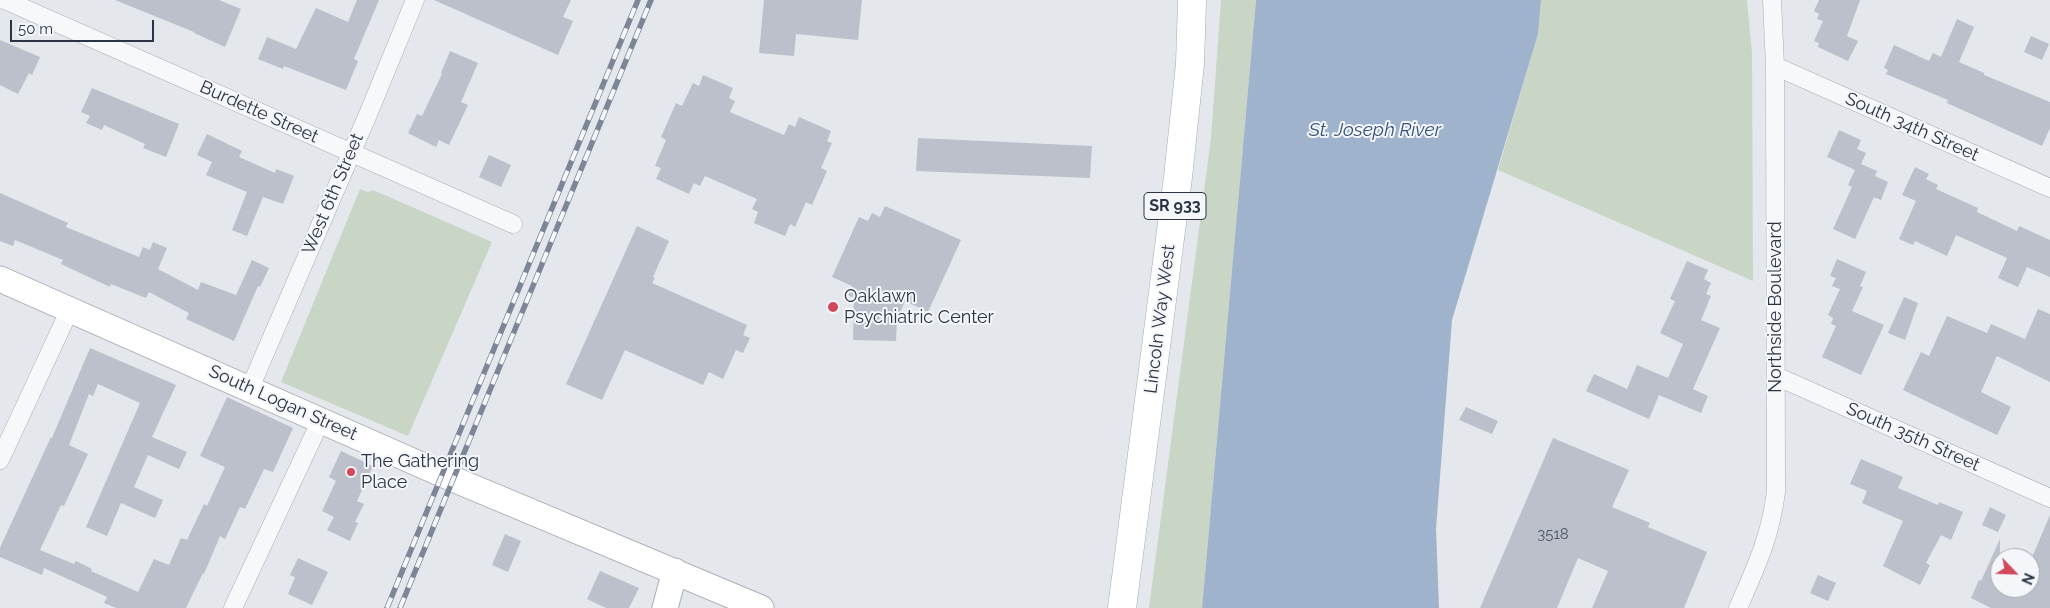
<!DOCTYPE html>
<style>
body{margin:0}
#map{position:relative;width:2050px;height:608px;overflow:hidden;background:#e4e7ec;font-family:Raleway,sans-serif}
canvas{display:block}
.north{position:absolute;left:1990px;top:548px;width:50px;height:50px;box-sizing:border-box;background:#f4f6f9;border:1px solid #a4a8b1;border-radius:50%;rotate:114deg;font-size:14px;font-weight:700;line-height:20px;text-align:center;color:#2b3445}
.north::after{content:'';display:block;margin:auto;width:18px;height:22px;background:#d1495b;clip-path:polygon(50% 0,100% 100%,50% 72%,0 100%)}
.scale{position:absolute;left:10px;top:20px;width:144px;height:22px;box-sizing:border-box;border:2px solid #2b3445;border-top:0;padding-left:6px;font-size:15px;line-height:18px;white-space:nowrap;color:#2b3445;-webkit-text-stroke:4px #f4f6f9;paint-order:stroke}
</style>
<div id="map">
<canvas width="2050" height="608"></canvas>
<div class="north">N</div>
<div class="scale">50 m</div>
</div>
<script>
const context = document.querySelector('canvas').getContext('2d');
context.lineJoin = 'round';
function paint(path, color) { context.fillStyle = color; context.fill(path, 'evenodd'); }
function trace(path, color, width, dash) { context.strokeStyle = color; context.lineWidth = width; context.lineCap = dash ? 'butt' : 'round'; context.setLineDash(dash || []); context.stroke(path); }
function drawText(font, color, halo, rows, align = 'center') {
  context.font = font + ' Raleway,sans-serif'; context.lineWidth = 4; context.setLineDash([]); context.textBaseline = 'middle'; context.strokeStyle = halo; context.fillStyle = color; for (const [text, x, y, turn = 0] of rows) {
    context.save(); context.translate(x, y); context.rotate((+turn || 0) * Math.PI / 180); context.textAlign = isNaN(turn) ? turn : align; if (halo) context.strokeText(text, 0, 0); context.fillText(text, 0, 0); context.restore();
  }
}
const green = new Path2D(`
 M1221 0H1256L1202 608H1149L1211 138Z
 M1541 0H1747L1752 53 1753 281 1498 170 1538 34Z
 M360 189 368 192 373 190 492 242 408 436 281 382Z`);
const water = new Path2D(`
 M1256 0H1541L1538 34 1452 320 1436 529 1439 608H1202Z`);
const building = new Path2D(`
 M115 0H219L241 9 225 47 194 33V32Z
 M357 0H379L354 59 358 61 346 90 284 66 283 69 258 59 267 37 296 49 316 8 348 22Z
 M434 0H571L563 17 573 21 558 55Z
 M764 0H862L858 40 796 34 794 56 759 53Z
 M1819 0H1860L1847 36 1858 41 1848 61 1818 47 1819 43 1814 41 1823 21 1817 19 1819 14 1814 11Z
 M1957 19 1974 27 1959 62 1984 73V75L2050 102V128L2042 146 1947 103 1948 100 1886 74 1888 70 1884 68 1894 45 1929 61 1933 53 1941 57Z
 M2031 36 2049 44 2042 60 2024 52Z
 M0 40 40 57 32 75 29 73 18 94 0 85Z
 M450 51 478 63 461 102 468 105 449 145 439 140 436 147 408 133 417 114 422 116 442 74 441 73Z
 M703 75 733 88 729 98 735 101 730 112 784 135 789 124 795 127 799 117 831 131 827 141 832 143 821 168 827 171 812 205 806 202 795 227 790 224 785 236 754 223 758 212 752 209 757 199 705 176 700 186 694 183 689 194 656 179 661 168 655 166 666 140 661 137 676 103 682 106 693 83 699 86Z
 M92 88 179 124 166 157 143 148 145 144 104 125 102 130 86 123 90 116 81 112Z
 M1839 130 1861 140 1857 149 1866 153 1861 164 1877 171 1875 176 1888 182 1881 200 1874 197 1855 239 1833 229 1852 187 1848 185 1855 170 1827 157Z
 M207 134 242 151 239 157 275 173 276 169 294 176 283 204 263 197 247 236 232 230 247 192 206 175 212 162 197 155Z
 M918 138 1092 146 1090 178 916 171Z
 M489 155 511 165 501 187 479 177Z
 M1915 167 1929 174 1926 179 1938 185 1936 189 1978 208 1977 212 2017 231 2019 226 2050 240V277L2027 267 2018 287 1998 278 2007 258 1956 235 1947 256 1915 241 1913 245 1899 239 1916 201 1902 195Z
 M0 193 68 223 66 227 139 257 143 247 150 250 153 242 167 248 158 269 198 290 201 282 236 295 252 260 269 268 260 287 258 286 234 341 186 319 189 313 149 292 146 298 111 284 110 287 61 264 63 260 15 240 13 246 0 241Z
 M885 206 961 240 928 312 905 301 897 319 896 341 853 340 854 298 848 295 852 286 832 277 859 217 868 221 872 213 880 217Z
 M637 226 669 241 653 277 655 278 652 283 747 325 743 335 750 338 743 353 736 350 723 379 709 372 703 385 625 350 602 400 566 384Z
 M1837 259 1866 272 1860 286 1863 287 1852 311 1884 325 1861 375 1822 357 1836 326 1831 324 1833 318 1828 315 1840 289 1832 286 1836 278 1830 276Z
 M1687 261 1708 270 1704 279 1711 283 1706 294 1711 296 1701 320 1720 328 1693 389 1708 396 1701 413 1659 395 1649 419 1586 391 1594 374 1627 389 1637 365 1668 378 1683 344 1660 333 1675 301 1670 299Z
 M1904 297 1918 303 1905 340 1888 333Z
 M2038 309 2050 314V382L1997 356 1981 392 2011 407 1997 435 1903 390 1921 352 1929 356 1947 316 1987 333 1991 324 2025 339Z
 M90 348 176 385 152 437 187 452 179 469 148 455 134 487 163 500 155 518 121 503 107 536 86 527 140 403 98 384 93 396 89 394 69 445 88 454 64 506 61 505 40 550 74 564 76 561 92 569 91 571 138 592 154 559 169 565 181 538 187 540 204 504 207 506 225 467 200 456 227 397 293 428 273 472 264 469 245 509 240 507 225 539 220 536 204 574 203 573 186 608H116L104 603 107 597 44 568 42 575 0 557V548L3 541 51 437 52 438Z
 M1466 407 1498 421 1492 434 1459 420Z
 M1553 438 1629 470 1612 507 1650 523 1648 527 1707 552 1684 608H1592L1608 571 1578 558 1557 608H1480Z
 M341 451 373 466 357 501 364 504 355 522 358 523 350 541 327 530 334 517 322 511 336 481 329 477Z
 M1861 459 1903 477 1898 488 1938 505 1939 502 1963 512 1951 540 1941 535 1926 563 1930 565 1920 585 1883 566 1903 521 1862 503 1867 491 1850 484Z
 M1990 507 2006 515 1998 532 1982 525Z
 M2050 515V608H1991L1971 598 1979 580 1981 581 2000 539V588H2030V562Z
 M505 534 521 541 508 572 492 565Z
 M298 558 328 572 312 605 288 594 295 577 290 575Z
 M600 571 639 588 629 608H606L587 599Z
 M1818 575 1836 583 1828 601 1810 593Z`);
const street = new Path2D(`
 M5 0 513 224
 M1775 66 2050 188
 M1776 376 2050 498
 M250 388 369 112 415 0
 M0 460 70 309
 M233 608 321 420
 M1738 608C1756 567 1770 538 1776 492L1775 66 1772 0`);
const secondary = new Path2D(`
 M0 279 453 479 761 608
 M665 608 675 571`);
const primary = new Path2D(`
 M1122 608 1178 177 1190 64 1192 0`);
const rail = new Path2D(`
 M387 608 638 0
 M400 608 651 0`);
const markers = [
 [833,307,6,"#d1495b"],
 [351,472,5,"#d1495b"]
];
const numberNames = [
 ["3518",1553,534]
];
const shields = [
 [1175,206,62]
];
const shieldNames = [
 ["SR 933",1175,206]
];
const streetNames = [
 ["Burdette Street",259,112,24],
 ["South 34th Street",1912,127,24],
 ["West 6th Street",333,194,-67],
 ["Northside Boulevard",1776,307,-90],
 ["Lincoln Way West",1160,319,-83],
 ["South Logan Street",283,403,24],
 ["South 35th Street",1913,437,24]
];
const poiNames = [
 ["Oaklawn",844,297],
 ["Psychiatric Center",844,318],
 ["The Gathering",361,462],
 ["Place",361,483]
];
const waterNames = [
 ["St. Joseph River",1375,130]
];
paint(green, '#c9d6c5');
paint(water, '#9fb4cc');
paint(building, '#bbc0ca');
trace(street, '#a9aeb7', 19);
trace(secondary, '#a9aeb7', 27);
trace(primary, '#a3abb8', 29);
trace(street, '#f7f8fa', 18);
trace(secondary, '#fff', 25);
trace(primary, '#fff', 28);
trace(rail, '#7d8696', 5.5);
trace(rail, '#f4f6f9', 4, [11]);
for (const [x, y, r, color] of markers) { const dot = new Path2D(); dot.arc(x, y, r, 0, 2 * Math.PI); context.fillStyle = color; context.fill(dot); trace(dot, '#f4f6f9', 2); }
drawText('15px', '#4f5766', null, numberNames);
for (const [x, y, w] of shields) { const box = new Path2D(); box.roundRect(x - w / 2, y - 13.5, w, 27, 4); context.fillStyle = '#f4f6f9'; context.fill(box); trace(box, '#2b3445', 1); }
drawText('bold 16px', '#2b3445', null, shieldNames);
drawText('18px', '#2b3445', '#f4f6f9', streetNames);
drawText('18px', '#2b3445', '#f4f6f9', poiNames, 'left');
drawText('italic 19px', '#34527a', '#f4f6f9', waterNames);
</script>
